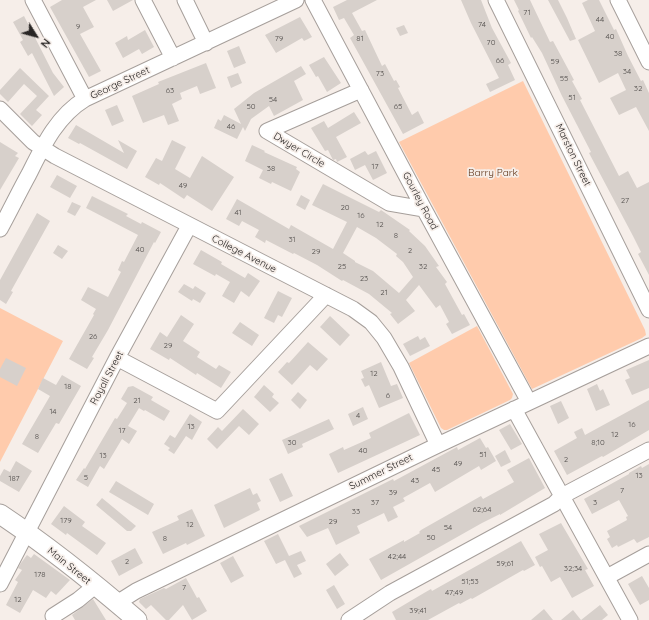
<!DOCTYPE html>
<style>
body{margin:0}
#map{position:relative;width:649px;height:620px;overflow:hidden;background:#f6eee9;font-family:Quicksand,sans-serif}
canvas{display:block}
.north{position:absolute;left:16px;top:16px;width:40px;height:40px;-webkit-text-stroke:3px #f6eee9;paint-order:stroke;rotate:127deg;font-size:11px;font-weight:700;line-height:16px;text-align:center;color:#282524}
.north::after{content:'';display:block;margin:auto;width:14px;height:18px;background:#282524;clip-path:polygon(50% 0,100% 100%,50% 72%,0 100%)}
</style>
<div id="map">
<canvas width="649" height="620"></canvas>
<div class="north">N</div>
</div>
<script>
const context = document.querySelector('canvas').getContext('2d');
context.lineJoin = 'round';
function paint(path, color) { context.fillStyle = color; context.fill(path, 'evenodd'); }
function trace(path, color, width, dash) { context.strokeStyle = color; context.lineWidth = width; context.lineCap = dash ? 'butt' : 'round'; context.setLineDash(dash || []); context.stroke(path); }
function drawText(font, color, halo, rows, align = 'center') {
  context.font = font + ' Quicksand,sans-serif'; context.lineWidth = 3.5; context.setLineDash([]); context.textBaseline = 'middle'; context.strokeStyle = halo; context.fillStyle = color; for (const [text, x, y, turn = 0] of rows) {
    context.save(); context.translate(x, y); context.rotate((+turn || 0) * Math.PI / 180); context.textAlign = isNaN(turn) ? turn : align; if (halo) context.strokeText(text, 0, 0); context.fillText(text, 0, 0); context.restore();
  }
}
const green = new Path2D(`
 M523 81 645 330 646 335 642 338 532 389 399 142Z
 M0 308 63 341 0 462Z
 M477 326 513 394 512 398 510 400 447 430H444L441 428 409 363Z`);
const building = new Path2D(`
 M62 0H96L83 7 94 27 80 34 101 71 89 77 50 7Z
 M107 0H133L113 11Z
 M347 0H377L352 13 362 31 365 30 382 66 385 64 394 81 396 80 400 87 398 88 412 115 418 111 424 123 403 134 350 38 354 35 344 18 339 20 333 7Z
 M461 0H481L492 28 511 63 508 65 515 80 490 92 486 84 499 78 471 23Z
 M514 0H530L550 42 553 41 574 80 572 81 582 99 580 100 619 176 628 171 637 188 649 182V275L638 254 641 252 633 236 589 153 591 152 562 96 542 53 532 37 531 38 518 11 519 10Z
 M548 0H558L567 18 576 39 570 41Z
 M588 0H599L614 30 616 29 628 56 641 81 643 80 649 93V131L636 107 619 115 610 98 626 90 618 73 599 83 578 40 595 31 582 3Z
 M24 16 53 73 64 87 54 96 32 53 28 56 20 42 23 40 13 22Z
 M300 17 312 37 304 41 302 38 276 53 265 35Z
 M404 25 408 33 400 36 396 28Z
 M145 30 154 47 142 54 139 49 123 58 115 43 127 36 128 40Z
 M239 46 246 63 234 68 227 51Z
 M324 57 341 83 327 92 318 76 316 77 309 65Z
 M206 63 216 88 200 94 197 86 180 93 182 99 172 104 179 121 168 125 164 115 143 123 132 96 159 84 158 82Z
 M301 66 306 74 294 81 303 100 274 116 269 106 251 119 245 131 243 127 237 139 214 128 218 119 221 121 224 115 241 124 234 109 254 93Z
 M20 68 49 96 36 110 42 115 32 126 20 114 37 96 24 84 8 102 0 94V90Z
 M238 73 242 83 231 88 227 77Z
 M117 105 124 121 112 126 105 110Z
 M354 112 361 123 336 137 347 157 337 162 336 159 333 160 328 150 325 151 311 128 324 121 328 128Z
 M76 125 124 153 118 140 137 151 127 169 80 143 79 144 68 138Z
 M172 140 186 147 175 169 190 178 202 156 234 177 212 211 187 195 184 199 160 183 159 185 145 177 156 158 162 161Z
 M0 142 18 153 15 156 19 158 0 190Z
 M252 145 265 151 264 152 297 167 296 169 300 172 291 191 272 182 271 184 259 178 263 170 245 161Z
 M365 151 368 155 376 151 387 173 373 180 365 165 355 170 350 159Z
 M57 175 77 186 70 198 50 187Z
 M323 184 379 212 381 210 410 230 409 231 425 246 439 266 436 267 447 282 445 284 462 315 464 314 470 325 452 334 446 324 449 322 440 305 436 308 419 285 406 300 415 311 398 324 390 314 392 313 369 294 343 280 342 281 317 265 294 253 293 254 266 240 265 243 255 237 259 230 242 221 239 226 226 219 237 199 289 229 291 225 333 249 347 222 312 205ZM357 227 376 238 397 254 396 256 403 262 413 277 399 293 373 271 355 262V261L343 253Z
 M301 195 310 200 305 210 296 205Z
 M92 196 128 214 126 216 141 224 142 222 161 232 155 243 154 242 108 330 92 357 94 358 87 369 69 359 94 315 93 314 96 309 81 300 88 287 108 297 121 272 118 270 122 261 124 262 138 235 86 208Z
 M72 202 81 206 75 216 67 212Z
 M37 213 50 221 11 291 13 292 6 304 0 300V280Z
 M58 245 68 251 62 259 53 253Z
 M201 250 222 262 221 264 245 278 248 273 260 281 249 297 241 291 234 303 222 296 230 282 216 274 215 276 193 264Z
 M184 284 193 289 195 286 206 293 200 303 193 299 192 301 178 292Z
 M278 291 292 298 282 317 278 315 274 323 264 318Z
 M181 315 194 324 183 341 200 352 197 357 216 369 219 365 231 372 221 388 197 373 196 375 170 358 169 360 150 349 160 332 167 337Z
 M330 316 350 335 340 346 320 327Z
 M240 322 259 335 252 346 232 333Z
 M418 336 420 340 425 337 430 346 410 356 403 344Z
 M308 342 328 359 317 371 310 365 292 385 278 372 287 362 289 363Z
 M6 358 26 368 17 386 0 377V369Z
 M649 360V388L632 395 625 380 630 378 626 370Z
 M381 362 391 386 397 384 403 398 379 408 369 385 365 387 361 379 364 378 361 371Z
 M62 375 81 386 59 424 56 423 38 453 22 444 50 396 38 389 43 378 56 385Z
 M597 384 600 391 603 389 610 405 596 411 587 389Z
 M264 385 274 394 272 397 279 403 270 412 254 397Z
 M133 386 153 397 151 400 170 411 164 421 145 410 144 411 139 408 128 426 137 431 129 444 122 439 104 469 100 466 88 487 76 480 84 468 85 469 115 418 117 419 127 403 121 399 128 387Z
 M298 392 307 400 300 409 291 400Z
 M649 400V430L615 450 603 457 602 456 567 475 554 451 577 438 574 432 582 428 585 435Z
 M561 401 569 418 558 424 550 406Z
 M363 407 368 419 353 426 348 414Z
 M243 409 259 424 249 435 239 426 217 449 207 439 218 427 222 431Z
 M409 413 420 435 338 473 329 454 343 447 344 450 371 438 369 433Z
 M190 414 202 422 192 440 186 436 174 454 168 450 170 448 164 444 170 435 175 438Z
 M329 419 334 429 302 444 303 447 288 454 282 440Z
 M510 424 522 444 511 450 499 430Z
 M480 438 486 448 488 447 496 461 481 470 479 466 435 492 430 483 403 498 405 501 393 507 398 517 388 522 384 513 357 526 360 533 336 545 328 528 307 537 299 526 393 479 394 481 457 447 458 450Z
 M505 450 511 462 501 467 495 456Z
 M529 458 545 488 500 515V514L482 523 381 580 369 559 404 540V542L420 533 419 532 421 530 481 496 483 499 514 482 507 470Z
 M16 461 32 471 19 492 0 481V476L4 469 10 472Z
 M649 464V537L637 543 634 539 618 547 617 545 612 548 607 539 610 537 607 531 627 520 626 517 628 516 619 500 592 514 584 499 629 474V473L641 466 642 468Z
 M282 473 293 496 280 502 269 479Z
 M116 481 154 504 148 515 109 492Z
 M250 488 253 495 257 493 261 501 257 503 260 510 224 528 214 505Z
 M102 498 136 526 131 531H127L96 505Z
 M64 506 85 522 82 526 106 543 97 555 67 533 66 535 51 524Z
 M192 509 205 536 187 545 186 543 163 554 152 532 179 520 177 516Z
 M561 523 588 569 585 570 594 586 572 598 560 577 551 582 542 566 540 567 535 557 548 550 539 534Z
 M278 534 289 556 301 551 306 561 297 565 302 574 294 578 285 560 276 564 264 541Z
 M521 541 535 565 524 571 523 570 472 599 471 598 460 604 459 603 428 620H396L392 612 424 593 431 589 432 591Z
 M135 548 143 563 119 576 111 561Z
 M340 553 349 565 335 576 326 564Z
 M34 554 70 580 56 595 51 591 46 598 33 590 20 613 6 605 18 582 15 580 22 570 18 568 21 563 27 555 31 558Z
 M233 556 244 576 231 583 220 563Z
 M642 576 649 588V600L640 605 628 584Z
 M186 578 197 598 199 597 207 611 192 620 183 605 169 620H166L151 605 146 609 139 602 140 599 164 588 166 589Z
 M334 585 345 604 337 609 326 590Z
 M93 599 106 620H75L72 615Z
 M600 605 608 615 602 620H561L573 610 581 620Z
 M544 609 553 620H531Z`);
const minor = new Path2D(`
 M33 0 85 99
 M143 0 173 58
 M185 0 206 43
 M313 0 424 209 529 402
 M496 0 649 310
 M618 0 649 62
 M361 90 267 131 389 203 424 209
 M0 109 33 142 55 156 353 309 371 322 384 338 401 367 438 445
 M0 229C10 211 19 192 29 174 43 146 57 116 85 99L296 0
 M117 358 217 411 326 295
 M514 409 630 620
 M607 577 649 554
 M0 584 117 358 189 226
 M117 603 136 591 438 445 649 346
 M53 616 78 600 95 586
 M349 620 390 593 554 504 562 496 649 450`);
const major = new Path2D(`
 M0 514C48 546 93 582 137 620`);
const numberNames = [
 ["71",527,13],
 ["44",600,20],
 ["74",482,25],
 ["9",78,27],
 ["40",610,37],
 ["79",279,39],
 ["81",360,39],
 ["70",491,43],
 ["38",618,54],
 ["66",500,61],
 ["59",555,62],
 ["34",627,72],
 ["73",380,74],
 ["55",564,79],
 ["32",638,89],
 ["63",170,91],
 ["51",572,98],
 ["54",273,100],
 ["50",251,107],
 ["65",398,107],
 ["46",231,127],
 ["17",375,167],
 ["38",271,169],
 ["49",183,186],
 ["27",625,201],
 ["20",345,208],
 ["41",238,213],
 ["16",361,216],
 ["12",380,225],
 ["8",396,236],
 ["31",292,240],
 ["40",140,250],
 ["2",410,251],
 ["29",316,252],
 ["25",342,267],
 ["32",423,267],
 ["23",364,279],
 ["21",384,293],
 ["26",93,337],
 ["29",168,346],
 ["12",374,374],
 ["18",68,387],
 ["6",388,396],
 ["21",137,401],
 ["14",53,412],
 ["4",358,416],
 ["16",632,425],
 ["13",191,427],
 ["17",122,431],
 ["12",615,435],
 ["8",37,437],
 ["30",292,443],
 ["8;10",598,443],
 ["40",363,451],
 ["51",483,455],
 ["13",103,456],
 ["2",566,460],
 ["49",458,464],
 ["45",436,470],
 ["13",639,476],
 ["5",86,478],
 ["187",14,479],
 ["43",415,481],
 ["7",622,491],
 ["39",393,493],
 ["37",375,503],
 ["3",595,503],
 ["62;64",482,510],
 ["33",356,512],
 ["179",66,521],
 ["29",333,522],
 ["12",190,525],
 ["54",448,528],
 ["50",431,538],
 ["8",165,539],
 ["42;44",397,557],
 ["2",127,562],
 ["59;61",505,564],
 ["32;34",573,569],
 ["178",40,575],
 ["51;53",470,582],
 ["7",184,588],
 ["47;49",454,593],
 ["12",18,600],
 ["39;41",418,611]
];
const streetNames = [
 ["George Street",120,83,-25],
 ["Dwyer Circle",299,150,31],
 ["Marston Street",573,155,64],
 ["Gourley Road",420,201,62],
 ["College Avenue",244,254,27],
 ["Royall Street",107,378,-62],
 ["Summer Street",381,472,-26],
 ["Main Street",69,566,39]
];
const parkNames = [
 ["Barry Park",493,173]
];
paint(green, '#ffcbac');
paint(building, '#d7d0cb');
trace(minor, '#a69f9b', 17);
trace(major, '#a69f9b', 21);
trace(minor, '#fff', 15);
trace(major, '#fff', 19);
drawText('8px', '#54504e', null, numberNames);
drawText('10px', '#282524', '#f6eee9', streetNames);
drawText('10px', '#613518', '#f6eee9', parkNames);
</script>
